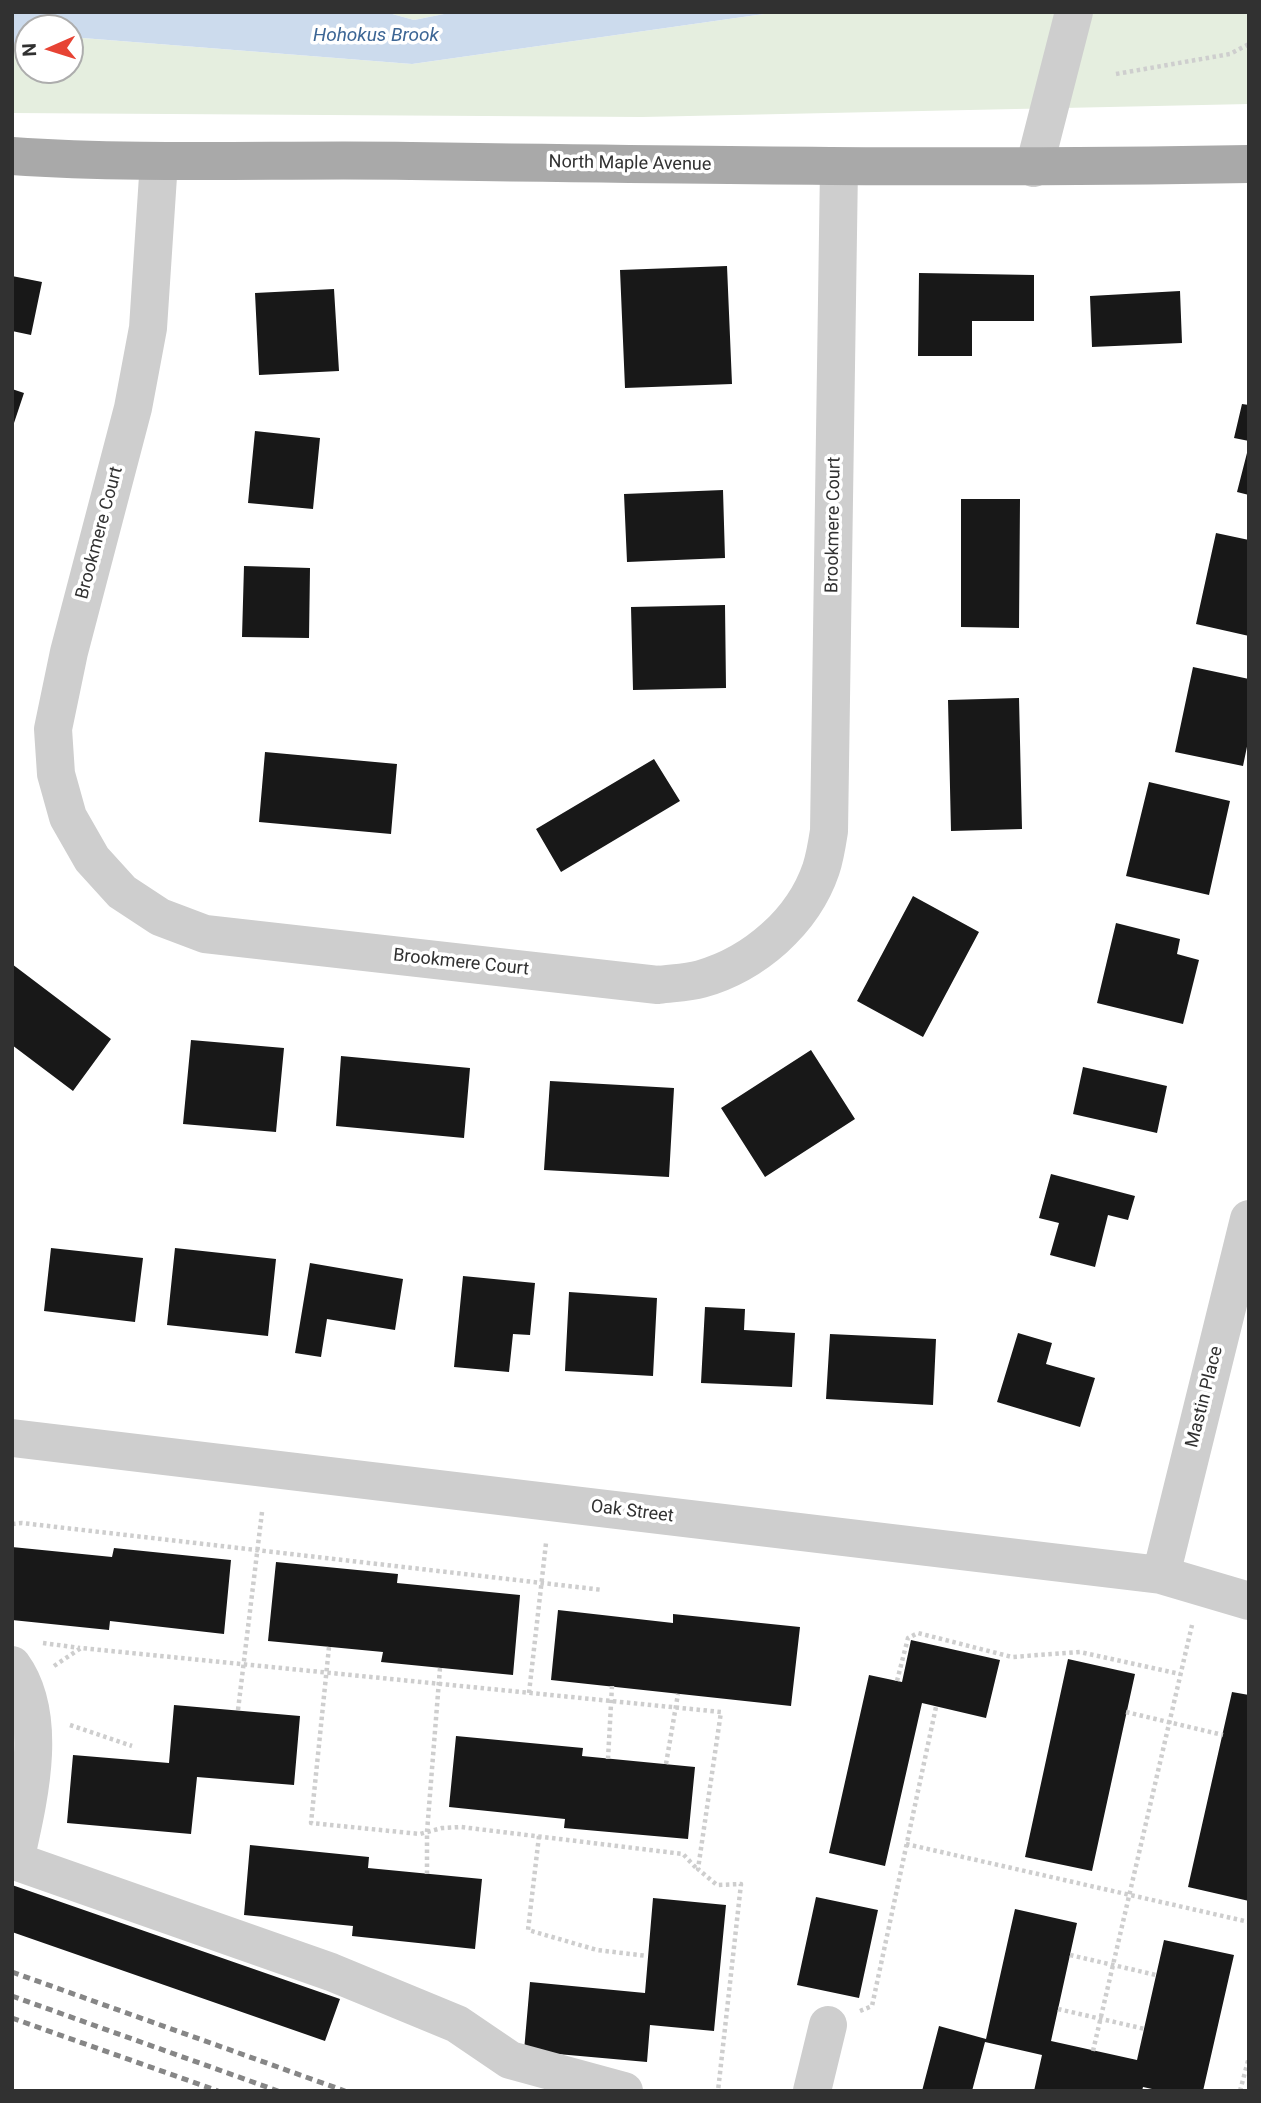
<!DOCTYPE html>
<style>
body{margin:0}
#map{position:relative;width:1261px;height:2103px;overflow:hidden;background:#fff;font-family:Roboto,sans-serif}
canvas{display:block}
.frame{position:absolute;inset:0;border:14px solid #313131;pointer-events:none}
.north{position:absolute;left:14px;top:14px;width:70px;height:70px;box-sizing:border-box;background:#fff;border:2px solid #adadad;border-radius:50%;rotate:267deg;font-size:19px;font-weight:700;line-height:28px;text-align:center;color:#313131}
.north::after{content:'';display:block;margin:auto;width:24px;height:32px;background:#e74334;clip-path:polygon(50% 0,100% 100%,50% 72%,0 100%)}
</style>
<div id="map">
<canvas width="1261" height="2103"></canvas>
<div class="frame"></div>
<div class="north">N</div>
</div>
<script>
const context = document.querySelector('canvas').getContext('2d');
context.lineJoin = 'round';
function paint(path, color) { context.fillStyle = color; context.fill(path, 'evenodd'); }
function trace(path, color, width, dash) { context.strokeStyle = color; context.lineWidth = width; context.lineCap = dash ? 'butt' : 'round'; context.setLineDash(dash || []); context.stroke(path); }
function drawText(font, color, halo, rows, align = 'center') {
  context.font = font + ' Roboto,sans-serif'; context.lineWidth = 7; context.setLineDash([]); context.textBaseline = 'middle'; context.strokeStyle = halo; context.fillStyle = color; for (const [text, x, y, turn = 0] of rows) {
    context.save(); context.translate(x, y); context.rotate((+turn || 0) * Math.PI / 180); context.textAlign = isNaN(turn) ? turn : align; if (halo) context.strokeText(text, 0, 0); context.fillText(text, 0, 0); context.restore();
  }
}
const green = new Path2D(`
 M385 12H454L414 20Z
 M778 12H1249V104L642 117 12 113V44L28 42V70H70V37L412 64Z`);
const water = new Path2D(`
 M12 12H385L414 20 454 12H778L412 64 70 37V28H28V42L12 44Z`);
const building = new Path2D(`
 M727 266 732 384 625 388 620 270Z
 M919 273 1034 275V321H972V356H918Z
 M12 276 42 282 31 335 12 331Z
 M334 289 339 371 259 375 255 293Z
 M1180 291 1182 343 1092 347 1090 296Z
 M12 389 24 393 13 426H12Z
 M1242 404 1249 405V441L1234 438Z
 M255 431 320 438 313 509 248 503Z
 M1248 449H1249V495L1237 492Z
 M723 490 725 558 627 562 624 494Z
 M961 499H1020L1019 628 961 627Z
 M1216 533 1249 540V636L1196 624Z
 M244 566 310 568 309 638 242 637Z
 M725 605 726 688 633 690 631 607Z
 M1193 667 1249 679V737L1243 766 1175 752Z
 M1019 698 1022 829 951 831 948 700Z
 M265 752 397 764 391 834 259 822Z
 M654 759 680 801 561 872 536 829Z
 M1149 782 1230 801 1209 895 1126 876Z
 M913 896 979 932 923 1037 857 1001Z
 M1116 923 1180 939 1177 954 1199 960 1183 1024 1097 1003Z
 M12 964 111 1039 73 1091 12 1045Z
 M191 1040 284 1048 276 1132 183 1124Z
 M811 1050 855 1119 765 1177 721 1108Z
 M341 1056 470 1068 464 1138 336 1126Z
 M1083 1067 1167 1086 1157 1133 1073 1114Z
 M550 1081 674 1088 669 1177 544 1170Z
 M1051 1174 1135 1196 1128 1220 1108 1215 1095 1267 1050 1255 1059 1223 1039 1218Z
 M51 1248 143 1258 135 1322 44 1311Z
 M175 1248 276 1259 268 1336 167 1325Z
 M310 1263 403 1279 395 1330 327 1319 321 1357 295 1353Z
 M463 1276 535 1283 530 1335 513 1334 509 1372 454 1367Z
 M569 1292 657 1298 653 1376 565 1371Z
 M705 1307 745 1309 744 1330 795 1333 792 1387 701 1383Z
 M1018 1333 1052 1343 1046 1364 1095 1378 1080 1427 997 1402Z
 M830 1334 936 1339 933 1405 826 1399Z
 M12 1547 112 1557 114 1548 231 1560 224 1634 110 1621 109 1630 12 1620Z
 M276 1562 398 1574 397 1583 520 1595 513 1675 381 1662 383 1652 268 1641Z
 M558 1610 673 1623V1614L800 1627 791 1706 551 1680Z
 M911 1640 1000 1660 986 1718 922 1703 885 1866 829 1853 869 1675 902 1682Z
 M1068 1659 1135 1674 1092 1871 1025 1857Z
 M1232 1692 1249 1695V1901L1188 1887Z
 M174 1705 300 1716 294 1785 197 1777 191 1834 67 1823 73 1755 169 1763Z
 M456 1736 583 1748 582 1756 695 1767 688 1839 564 1828 565 1819 449 1807Z
 M250 1845 369 1857 368 1868 482 1879 475 1949 352 1936 353 1926 244 1915Z
 M12 1885 340 1999 325 2041 12 1932Z
 M816 1897 878 1910 859 1998 797 1985Z
 M653 1898 726 1905 714 2031 650 2025 647 2062 524 2051 530 1982 645 1993Z
 M1015 1909 1077 1923 1051 2041 1137 2060 1164 1940 1234 1955 1203 2091H1161L1143 2087 1142 2091H1034L1042 2055 985 2042 972 2091H922L939 2026 986 2039Z`);
const path = new Path2D(`
 M1116 74 1230 54 1249 44
 M12 1524 22 1523 603 1590
 M43 1643 80 1648
 M329 1647 311 1823 420 1834 442 1828 461 1827 683 1854 697 1869
 M54 1666 81 1648 721 1712 698 1869 717 1885 741 1884 718 2091
 M897 1681 908 1638 918 1633 1012 1657 1080 1652 1180 1674
 M529 1693 546 1543
 M238 1710 262 1512
 M1126 1712 1223 1735
 M70 1725 132 1746
 M608 1759 612 1686
 M666 1764 678 1694
 M539 1836 528 1930 597 1950 647 1956
 M906 1844 1249 1922
 M427 1874V1832L440 1668
 M1070 1955 1156 1975
 M1058 2009 1145 2029
 M860 2011 872 2006 936 1707
 M1093 2051 1192 1625
 M1240 2091 1249 2057`);
const minor = new Path2D(`
 M159 161 148 328 133 408 69 652 53 729 56 774 68 817 92 859 122 892 160 917 205 934 658 985C672 983 687 983 701 979 754 964 803 922 821 869 825 857 827 844 829 831L839 167
 M1034 168 1074 12
 M12 1438 1161 1575 1249 1601
 M1161 1575 1249 1219
 M12 1665C50 1717 28 1802 15 1861
 M12 1860 331 1972 457 2024 510 2060 624 2091
 M812 2091 828 2025`);
const major = new Path2D(`
 M12 156C144 165 277 159 410 161 690 165 969 169 1249 164`);
const rail = new Path2D(`
 M12 1972 345 2091
 M12 1996 278 2091
 M12 2018 218 2091`);
const streetNames = [
 ["North Maple Avenue",630,164,1],
 ["Brookmere Court",834,525,-89],
 ["Brookmere Court",100,533,-75],
 ["Brookmere Court",461,963,6],
 ["Mastin Place",1205,1397,-76],
 ["Oak Street",632,1512,7]
];
const waterNames = [
 ["Hohokus Brook",376,36]
];
paint(green, '#e5eedf');
paint(water, '#ccdbed');
paint(building, '#181818');
trace(path, '#cecece', 4.5, [3.5, 3.5]);
trace(minor, '#cecece', 38);
trace(major, '#a9a9a9', 38);
trace(rail, '#868686', 5, [7, 5]);
drawText('18px', '#313131', '#fff', streetNames);
drawText('italic 19px', '#3d6695', '#fff', waterNames);
</script>
